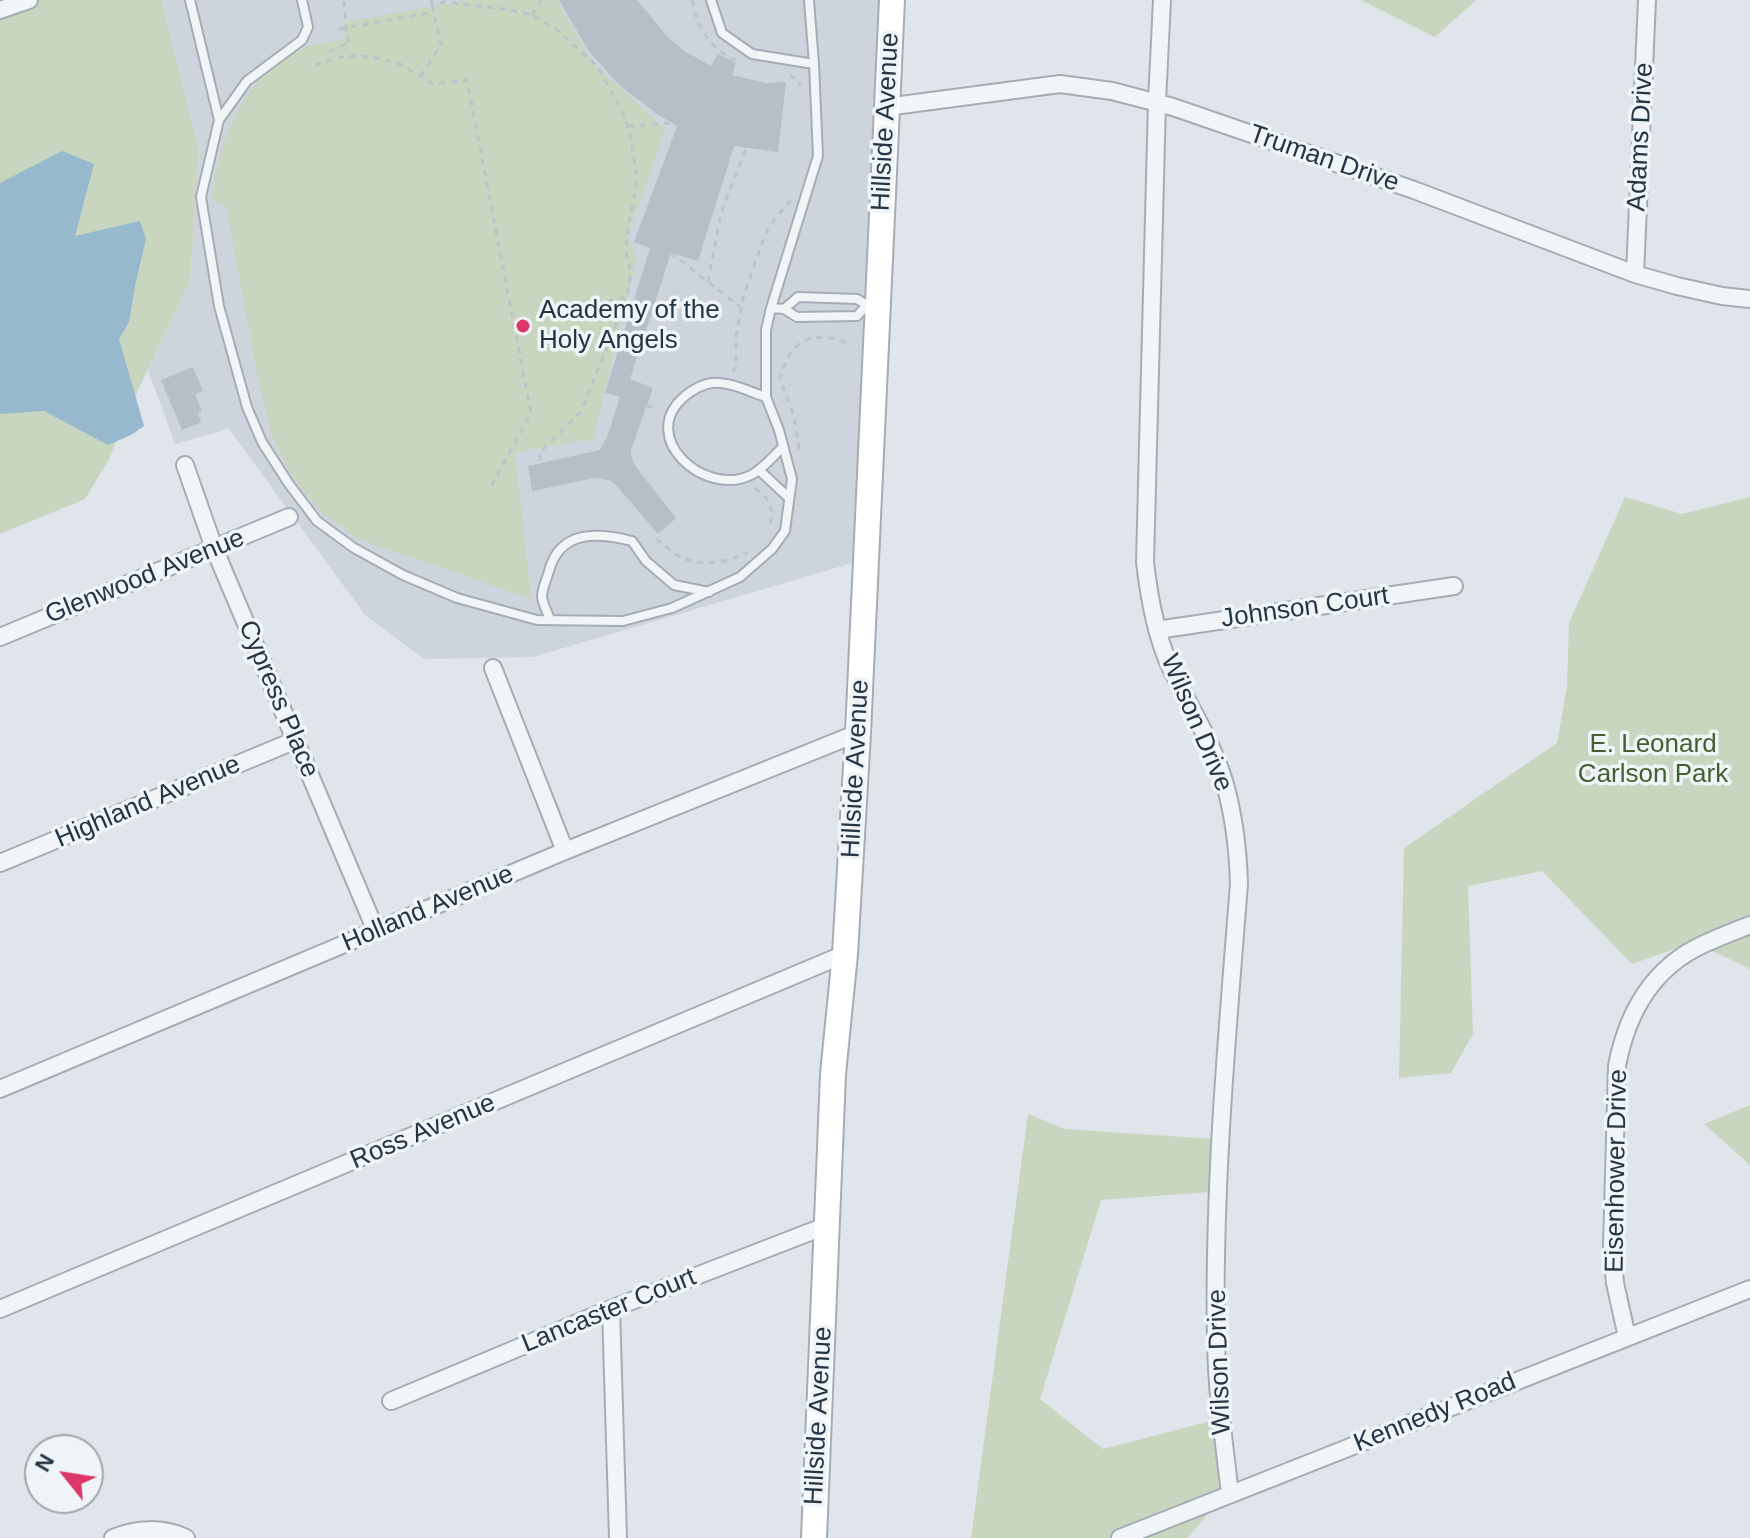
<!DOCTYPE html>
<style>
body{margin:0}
#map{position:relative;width:1750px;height:1538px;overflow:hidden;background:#dfe5ea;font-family:Helvetica,sans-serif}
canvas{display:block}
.north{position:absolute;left:24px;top:1434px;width:80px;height:80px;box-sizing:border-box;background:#eff4f7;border:2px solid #9fa8af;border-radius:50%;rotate:300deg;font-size:22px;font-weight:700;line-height:32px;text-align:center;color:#263543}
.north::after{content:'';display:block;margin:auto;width:28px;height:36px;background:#db3869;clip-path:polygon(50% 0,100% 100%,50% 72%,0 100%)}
</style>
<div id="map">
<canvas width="1750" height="1538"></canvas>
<div class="north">N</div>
</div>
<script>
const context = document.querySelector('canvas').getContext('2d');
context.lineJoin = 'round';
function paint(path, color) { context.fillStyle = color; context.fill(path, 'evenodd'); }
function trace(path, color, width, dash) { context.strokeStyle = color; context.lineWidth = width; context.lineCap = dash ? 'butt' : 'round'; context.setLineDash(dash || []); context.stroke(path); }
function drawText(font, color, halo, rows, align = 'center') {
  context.font = font + ' Helvetica,sans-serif'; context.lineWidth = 7; context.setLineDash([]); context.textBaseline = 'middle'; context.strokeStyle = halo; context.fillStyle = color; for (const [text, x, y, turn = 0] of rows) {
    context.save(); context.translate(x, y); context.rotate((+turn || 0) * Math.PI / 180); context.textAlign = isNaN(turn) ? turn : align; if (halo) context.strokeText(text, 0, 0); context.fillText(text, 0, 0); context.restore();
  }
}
const built = new Path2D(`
 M161 0H892L866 559 533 657 424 659 365 615 229 429 175 444 148 370 190 282 199 152Z`);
const green = new Path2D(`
 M0 0H161L199 152 190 282 139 388 108 461 85 499 0 534Z
 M468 0H557L591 62 665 129 628 235 636 261 593 439 515 452 531 599 358 539 319 510 293 478 273 438 257 373 226 206 213 201C211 168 233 111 254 86 267 71 286 56 304 48 316 43 333 42 346 38L345 22Z
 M1361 0H1476L1435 37Z
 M1625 497 1682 514 1750 497V969L1694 942 1632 964 1542 871 1468 886 1473 1034 1451 1073 1399 1078 1404 848 1557 743 1567 686 1569 623Z
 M1750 1105V1165L1704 1124Z
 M1028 1114 1065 1129 1213 1139 1210 1192 1101 1200 1040 1399 1103 1449 1211 1421 1222 1496 1188 1538H971Z`);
const water = new Path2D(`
 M62 151 94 164 75 236 140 221 146 239 136 281 129 322 119 339 144 426 131 435 108 445 44 411 0 414V183Z`);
const building = new Path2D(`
 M559 0H637L668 37 683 50 711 66 718 54 736 63 732 75 766 83 786 82 778 152 734 146 698 261 671 253 630 379 653 388 631 450 632 459 636 467 676 518 658 534 615 484 609 480 594 478 532 491 528 466 600 450 608 435 620 397 605 393 650 248 634 242 677 126 657 114 618 84 588 50Z
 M193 367 203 391 195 394 202 411 198 413 201 422 182 430 161 380Z`);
const path = new Path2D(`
 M431 0 432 4 445 2 504 9 533 15 557 30 598 67 624 115 630 134 636 171V190L629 223 626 242 627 257 631 272 627 297
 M692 0C697 28 710 49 737 61
 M532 15 541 0
 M339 29 434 12
 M329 52 343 45H349L346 28 344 0
 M315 65 345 56 372 57 400 64 433 84 467 80 531 413 491 487
 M790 74 801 86
 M421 76 441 45 432 4
 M628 126 672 123
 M671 253 740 307
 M708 282 721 213 746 148
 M537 317 627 297 581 412 539 453 541 463
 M733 372 736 367V337L743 298 762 243 769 226 790 201
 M647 406 658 409
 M799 449 794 416 780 379C783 368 790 350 799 344 812 334 837 336 850 345
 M755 488C771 499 775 510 769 529
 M656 539C663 544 670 551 677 555 700 568 726 563 748 552`);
const lane = new Path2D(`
 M190 0 219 120
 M302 0 308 27 302 40 247 81 219 120 201 197 219 306 247 407 262 442 289 484 317 521 354 548 403 575 457 598 537 620 623 621 672 608 740 577 772 549 785 531 792 479 779 430 766 397V330L771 308 784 309 797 317 857 316 867 305 857 299 798 297 784 309
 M711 0 722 33 752 54 814 64
 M771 308 818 156 814 64 809 0
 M766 397C750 392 729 381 712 383 703 384 692 390 685 396 636 437 705 498 751 475 763 469 773 456 783 447
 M759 470 789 498
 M550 620C548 613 542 603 542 596 542 589 547 578 549 571 560 530 597 532 632 541L646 561 674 585 709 592`);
const street = new Path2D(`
 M1162 0 1157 102 1145 562C1149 597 1155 632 1169 664 1187 703 1211 739 1224 781 1234 815 1238 849 1239 884 1227 1036 1213 1189 1216 1342 1217 1393 1224 1443 1230 1494
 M0 10 29 0
 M886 107 1060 84 1112 91 1173 107 1414 190 1635 274 1677 286 1722 296 1750 299
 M1635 274 1647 0
 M185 465 214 548 376 931
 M1157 630 1454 586
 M0 637 289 517
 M493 668 565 851
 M0 863 296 740
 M0 1089 565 851 858 733
 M0 1309 845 954
 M611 1309 618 1538
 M1627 1337 1615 1283 1612 1247 1617 1066C1627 1013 1653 967 1704 944 1719 937 1735 931 1750 925
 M391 1401 611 1309 828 1225
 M113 1538C136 1528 163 1527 186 1538
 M1120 1538 1750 1289`);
const secondary = new Path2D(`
 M814 1538 833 1074 845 954 858 733 892 0`);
const markers = [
 [523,326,8,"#db3869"]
];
const streetNames = [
 ["Hillside Avenue",886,122,-87],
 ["Adams Drive",1641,137,-87],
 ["Truman Drive",1324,159,19],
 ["Glenwood Avenue",145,577,-22],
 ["Johnson Court",1305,608,-8],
 ["Cypress Place",278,699,67],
 ["Wilson Drive",1196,723,67],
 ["Hillside Avenue",856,769,-87],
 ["Highland Avenue",148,802,-23],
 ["Holland Avenue",428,909,-23],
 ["Ross Avenue",423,1132,-23],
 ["Eisenhower Drive",1617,1171,-89],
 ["Lancaster Court",609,1311,-22],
 ["Wilson Drive",1220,1362,-92],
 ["Kennedy Road",1435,1413,-22],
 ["Hillside Avenue",819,1416,-87]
];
const poiNames = [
 ["Academy of the",539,311],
 ["Holy Angels",539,341]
];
const parkNames = [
 ["E. Leonard",1653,745],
 ["Carlson Park",1653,775]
];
paint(built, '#cdd4dc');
paint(green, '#c8d5bf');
paint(water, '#97b9cd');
paint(building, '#b6bfc8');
trace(lane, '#a4adb5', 12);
trace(street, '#a4adb5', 20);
trace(secondary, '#a4adb5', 28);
trace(path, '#bdc3c9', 3, [6, 6]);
trace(lane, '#f2f5f8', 8);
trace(street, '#f2f5f8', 16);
trace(secondary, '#fff', 24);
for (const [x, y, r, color] of markers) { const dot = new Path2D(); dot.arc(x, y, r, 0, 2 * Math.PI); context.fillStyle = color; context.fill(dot); trace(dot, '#eff4f7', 3); }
drawText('26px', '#263543', '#eff4f7', streetNames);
drawText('26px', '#263543', '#eff4f7', poiNames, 'left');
drawText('26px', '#426032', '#eff4f7', parkNames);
</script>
